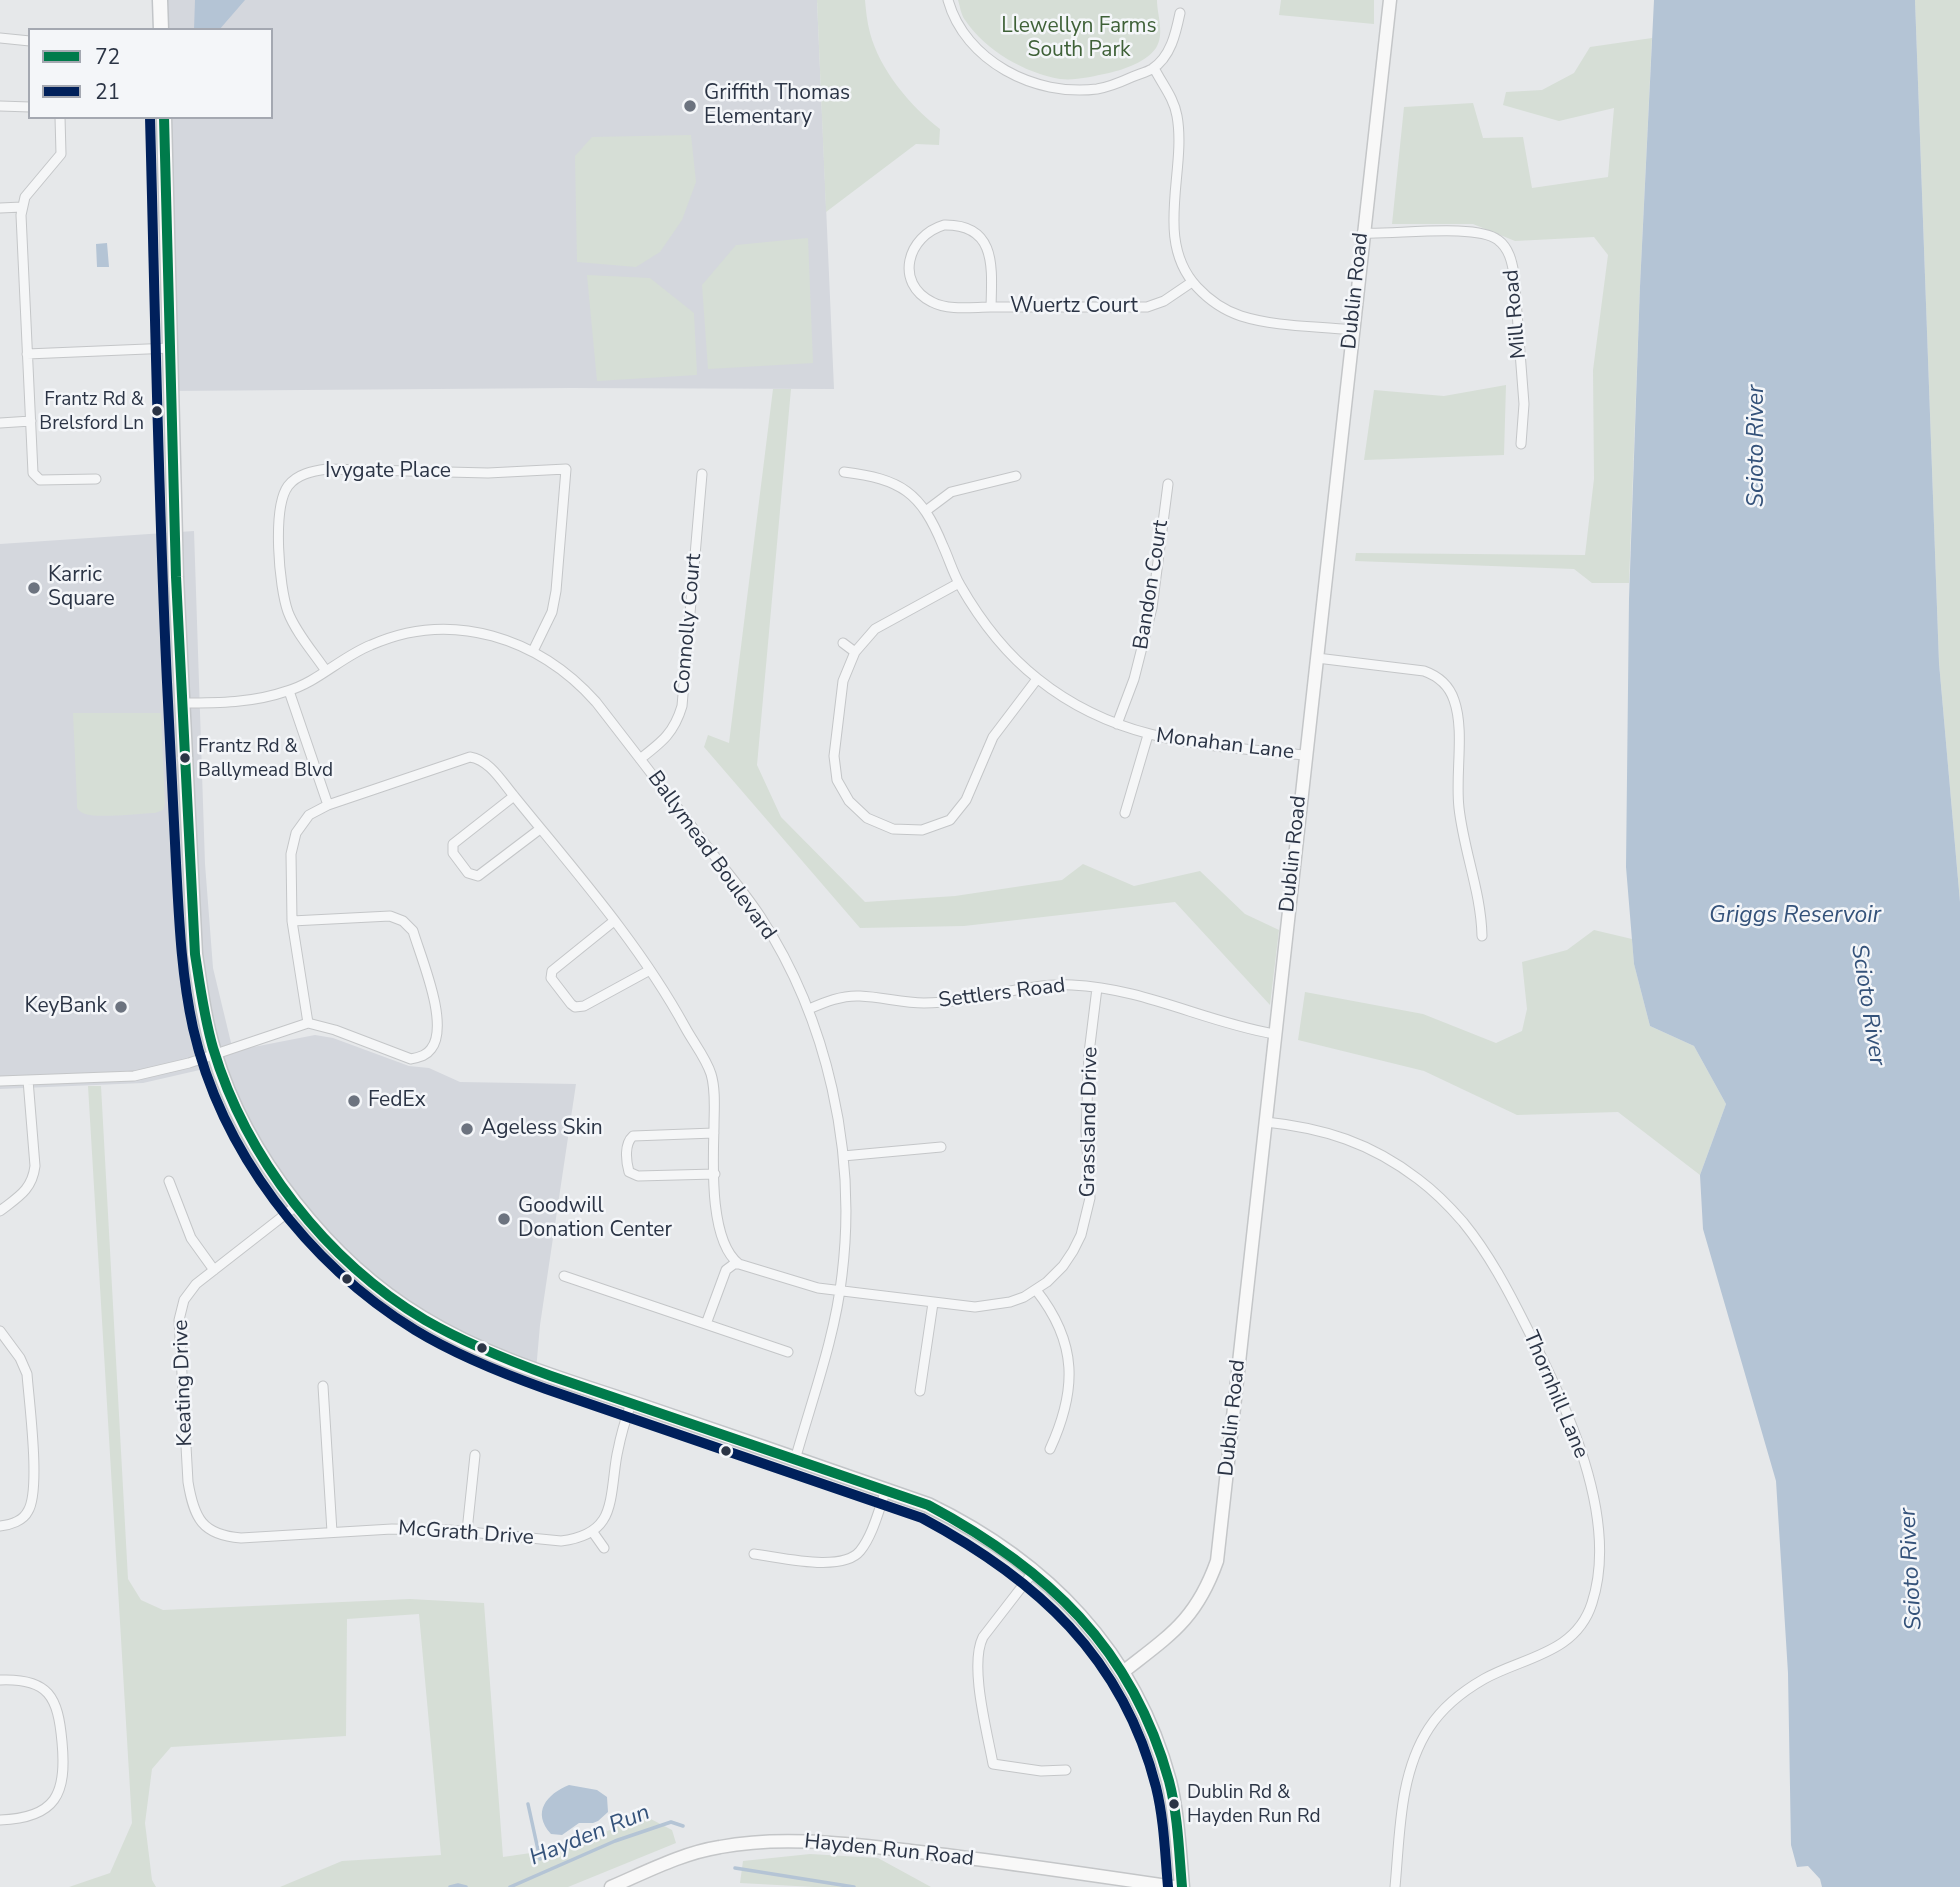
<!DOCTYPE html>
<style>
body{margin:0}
#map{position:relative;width:1960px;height:1887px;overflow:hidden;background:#e6e8ea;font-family:"Nunito Sans",sans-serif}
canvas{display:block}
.legend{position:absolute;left:28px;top:28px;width:245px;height:91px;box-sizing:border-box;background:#f4f6f9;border:2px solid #a4a8b1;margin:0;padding:9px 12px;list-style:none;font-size:21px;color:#2b3445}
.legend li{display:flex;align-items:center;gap:14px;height:35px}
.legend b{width:35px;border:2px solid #a4a8b1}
</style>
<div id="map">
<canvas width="1960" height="1887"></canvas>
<ul class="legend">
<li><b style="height:9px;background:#007b4b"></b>72</li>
<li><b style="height:9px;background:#00205b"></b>21</li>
</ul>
</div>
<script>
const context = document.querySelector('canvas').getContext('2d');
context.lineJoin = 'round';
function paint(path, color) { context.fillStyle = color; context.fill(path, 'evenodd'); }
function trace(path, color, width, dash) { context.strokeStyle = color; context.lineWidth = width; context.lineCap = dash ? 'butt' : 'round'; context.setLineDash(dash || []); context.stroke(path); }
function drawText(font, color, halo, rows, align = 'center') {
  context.font = font + ' "Nunito Sans",sans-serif'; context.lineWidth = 5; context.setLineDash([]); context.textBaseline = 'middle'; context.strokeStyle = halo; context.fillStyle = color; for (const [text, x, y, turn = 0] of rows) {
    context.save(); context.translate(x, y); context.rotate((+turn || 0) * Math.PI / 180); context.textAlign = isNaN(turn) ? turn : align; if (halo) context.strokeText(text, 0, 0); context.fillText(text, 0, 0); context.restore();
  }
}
const built = new Path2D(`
 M156 0H817L834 389 571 388 167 391 159 117H271V30H157Z
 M194 531 205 864 213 968 233 1051 315 1035 333 1038 409 1066 429 1068 460 1082 576 1084 540 1325 535 1382 453 1349 382 1307 303 1233 235 1134 204 1069 143 1083 0 1089V544Z`);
const green = new Path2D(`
 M817 0H865C866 11 867 22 870 33 880 70 910 106 940 129L939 145 916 144 826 212Z
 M958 0H1157C1157 15 1165 34 1156 48 1146 62 1125 69 1109 73 1094 76 1075 81 1060 79 1025 73 986 51 965 20 961 15 960 6 958 0Z
 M1281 0H1374V24L1279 15Z
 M1915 0H1960V902L1939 663Z
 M1652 38 1640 286 1629 583H1592L1574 569 1355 561 1356 553 1585 555 1594 479 1593 370 1608 255 1594 237 1515 241 1473 224H1392L1404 107 1473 103 1483 138 1523 137 1532 188 1608 177 1614 108 1559 121 1503 105 1506 92 1542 90 1574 73 1590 47Z
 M691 135 696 182 682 220 660 252 636 267 577 262 575 156 592 137Z
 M808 238 813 363 708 369 702 285 736 245Z
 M587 275 650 278 694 313 697 375 597 381Z
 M1506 385 1504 455 1364 460 1374 390 1444 396Z
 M773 389H791L757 765 781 817 865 902 955 896 1062 880 1083 864 1134 886 1200 871 1245 914 1279 930 1270 1005 1175 902 964 926 860 928 704 747 708 735 729 743Z
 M73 713H161L165 804 163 810 155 813C141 813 91 820 81 812 76 808 77 807 77 802Z
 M1594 930 1632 939 1634 964 1650 1026 1694 1046 1726 1104 1700 1175 1618 1112 1517 1115 1424 1071 1298 1040 1305 992 1423 1014 1496 1043 1522 1031 1527 1009 1522 962 1567 950Z
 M88 1086H101L128 1579 141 1600 163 1610 410 1599 484 1603 503 1857 572 1847 643 1815 672 1830 676 1843 568 1887H280L342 1861 441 1855 419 1614 347 1619 346 1736 171 1747 152 1769 145 1823 152 1880 156 1887H69L110 1873 132 1823Z
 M810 1854 878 1858 931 1887H814L740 1883 743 1861Z`);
const water = new Path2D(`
 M195 0H245L219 30H194Z
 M1654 0H1915L1939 663 1960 902V1887H1822L1820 1879 1808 1866 1797 1867 1791 1845 1788 1673 1776 1481 1703 1229 1700 1175 1726 1104 1694 1046 1650 1026 1634 964 1626 867 1629 599 1640 286Z
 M107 243 109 267H97L96 244Z
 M569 1785 597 1790 607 1797 608 1812 598 1821 593 1823H579L562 1835 551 1834C531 1812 547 1794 569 1785Z`);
const stream = new Path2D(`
 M528 1804 540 1859
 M735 1868 854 1887
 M450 1887 458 1885 466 1887
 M510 1887 615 1841 671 1822 683 1826`);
const street = new Path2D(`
 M948 0C965 61 1035 97 1097 89 1109 87 1121 82 1132 77 1139 74 1147 72 1152 69 1171 57 1176 32 1180 13
 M0 38 30 41
 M1154 68C1162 84 1174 98 1177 116 1187 171 1153 240 1197 287 1209 300 1223 310 1241 316 1276 327 1316 326 1352 330
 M0 106 30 107
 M60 117 61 154 25 197 21 215 33 473 40 480 96 479
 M0 208 22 207
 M944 225C997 224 992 268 991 307 973 307 949 311 932 302 894 283 907 236 944 225Z
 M1362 233C1394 235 1476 223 1498 240 1509 248 1512 262 1514 274L1524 404 1521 444
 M991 307H1147L1164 301 1192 282
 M27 354 171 348
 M0 423 31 421
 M844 472C901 479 921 492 943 546 949 559 953 573 960 585 980 620 1006 654 1038 679 1119 744 1207 745 1305 755
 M927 510 951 492 1016 476
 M959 583 875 629 855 652 843 681 834 756 837 780 849 801 867 818 893 829 922 830 950 820 966 800 993 737 1037 679
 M843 643 855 652
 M1317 658 1424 671C1438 676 1449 685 1454 700 1465 731 1455 774 1459 808 1464 852 1481 892 1482 936
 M326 671C314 653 296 633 288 612 279 587 272 508 288 486 297 474 313 471 327 469L488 473 566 469 556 591 552 612 533 651
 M289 691 328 805
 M182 703C218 703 253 703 287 691 318 682 341 657 371 645 452 609 539 638 596 702 634 751 672 800 709 849 726 871 745 893 760 916 828 1020 857 1153 842 1275 835 1338 812 1399 795 1460
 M1117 724 1134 679 1152 608 1168 484
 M640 759C662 742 674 733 682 706L702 474
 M514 796 453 844V853L468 873 478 876 540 829
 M1125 813 1148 735
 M614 921 552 971 551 978 571 1004 575 1007 584 1006 650 970
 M809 1009C825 1002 842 995 860 996 882 997 903 1003 924 1003 974 1003 1022 983 1072 985 1143 988 1205 1022 1274 1034
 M308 1023 292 921 291 854 296 833 309 815 328 805 470 757C490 760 502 782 514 796 574 870 639 943 685 1027 693 1042 706 1058 711 1074 716 1090 714 1110 714 1127 713 1163 709 1241 739 1264L818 1288 975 1307 1010 1302 1024 1297 1047 1282 1063 1266 1073 1251 1081 1235 1090 1198 1086 1131 1089 1053 1097 988
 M0 1081 134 1076 189 1063 308 1023 335 1030 411 1059C419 1057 426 1056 431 1049 450 1025 421 958 413 931L403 921 390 916 292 921
 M1266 1122C1324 1128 1371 1143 1418 1179 1434 1191 1450 1207 1463 1222 1489 1254 1508 1290 1526 1326 1565 1402 1620 1517 1592 1603 1576 1654 1523 1657 1484 1679 1463 1691 1442 1708 1429 1728 1399 1774 1400 1834 1395 1887
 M714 1133 633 1136C624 1144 626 1161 629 1172L638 1176 715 1174
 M843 1156 941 1147
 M169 1181 191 1238 214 1270
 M296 1206 196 1284 184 1300 179 1320 188 1482C194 1518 202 1535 241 1538L392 1529 449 1530 561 1541C577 1539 594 1534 603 1520 614 1504 613 1469 618 1450 621 1434 626 1418 631 1403
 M0 1211C18 1197 32 1190 35 1166L28 1080
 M564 1276 788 1352
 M1036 1290C1078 1343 1077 1390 1050 1449
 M706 1324 726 1270 734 1264H739
 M0 1331 20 1358 27 1374C29 1402 41 1490 28 1511 23 1521 10 1525 0 1526
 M323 1386 332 1532
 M920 1391 933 1303
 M467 1531 475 1455
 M592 1531 604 1548
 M754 1554C780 1557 842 1573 860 1551 873 1535 879 1509 886 1490
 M1034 1571 983 1637C969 1665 987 1731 993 1764L1041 1771 1066 1770
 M0 1680C49 1678 58 1697 62 1742 67 1794 56 1818 0 1820`);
const secondary = new Path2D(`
 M1123 1672C1170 1635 1196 1620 1217 1561L1390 0
 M611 1887C646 1872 682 1853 720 1847 783 1835 848 1844 911 1851 999 1861 1086 1874 1174 1887`);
const primary = new Path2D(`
 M160 0 161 30
 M164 117 176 577 195 954C200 987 204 1020 214 1052 245 1156 329 1262 422 1318 487 1358 560 1379 632 1403 731 1437 829 1470 928 1505 1046 1562 1134 1651 1169 1781 1177 1813 1179 1854 1182 1887`);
const bus1 = new Path2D(`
 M164 117 176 577 195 954C200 986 204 1017 213 1048 246 1158 326 1261 425 1320 465 1343 507 1360 551 1376L928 1505C1047 1569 1132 1647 1169 1781 1178 1815 1179 1852 1182 1887`);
const bus2 = new Path2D(`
 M150 117C155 306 158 494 167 682 170 742 173 802 176 863 179 918 181 973 193 1028 221 1151 308 1264 415 1330 456 1355 501 1373 546 1389L922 1518C1036 1579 1123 1657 1156 1787 1164 1819 1165 1854 1168 1887`);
const markers = [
 [690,106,7,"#6c737f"],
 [157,411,6,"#2b3445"],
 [34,588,7,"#6c737f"],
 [185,758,6,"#2b3445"],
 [121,1007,7,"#6c737f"],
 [354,1101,7,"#6c737f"],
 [467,1129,7,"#6c737f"],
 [504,1219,7,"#6c737f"],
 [347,1279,6,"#2b3445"],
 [482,1348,6,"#2b3445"],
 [726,1451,6,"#2b3445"],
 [1174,1804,6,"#2b3445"]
];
const busNames = [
 ["Frantz Rd &",144,400,"right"],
 ["Brelsford Ln",144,424,"right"],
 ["Frantz Rd &",198,747],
 ["Ballymead Blvd",198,771],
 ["Dublin Rd &",1187,1793],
 ["Hayden Run Rd",1187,1817]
];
const parkNames = [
 ["Llewellyn Farms",1079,27],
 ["South Park",1079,51]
];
const poiNames = [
 ["Griffith Thomas",704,94],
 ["Elementary",704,118],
 ["Karric",48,576],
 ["Square",48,600],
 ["KeyBank",107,1007,"right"],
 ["FedEx",368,1101],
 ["Ageless Skin",481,1129],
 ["Goodwill",518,1207],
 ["Donation Center",518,1231]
];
const streetNames = [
 ["Dublin Road",1356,291,-84],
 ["Wuertz Court",1074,307],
 ["Mill Road",1516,314,-95],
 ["Ivygate Place",388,472],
 ["Bandon Court",1152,585,-81],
 ["Connolly Court",689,624,-85],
 ["Monahan Lane",1225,745,7],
 ["Dublin Road",1294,854,-84],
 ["Ballymead Boulevard",711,856,54],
 ["Settlers Road",1002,994,-7],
 ["Grassland Drive",1090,1122,-89],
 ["Keating Drive",184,1383,-92],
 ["Thornhill Lane",1555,1395,67],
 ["Dublin Road",1233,1418,-84],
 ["McGrath Drive",466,1534,4],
 ["Hayden Run Road",889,1851,6]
];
const waterNames = [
 ["Scioto River",1757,446,-90],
 ["Griggs Reservoir",1795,916],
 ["Scioto River",1867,1005,81],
 ["Scioto River",1912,1569,-93],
 ["Hayden Run",590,1836,-22]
];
paint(built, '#d4d7dd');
paint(green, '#d6ded6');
paint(water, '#b4c4d5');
trace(stream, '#b4c4d5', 3.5);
trace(street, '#c4c6c8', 11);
trace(secondary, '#c4c6c8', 15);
trace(primary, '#c2c5c8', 17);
trace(street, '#f5f6f7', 9);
trace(secondary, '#f8f8f8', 12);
trace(primary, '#f8f8f8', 14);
trace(bus1, '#007b4b', 10);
trace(bus2, '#00205b', 10);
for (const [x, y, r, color] of markers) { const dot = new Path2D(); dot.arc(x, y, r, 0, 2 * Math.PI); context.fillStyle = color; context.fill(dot); trace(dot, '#f4f6f9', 2.5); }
drawText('19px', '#2b3445', '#f4f6f9', busNames, 'left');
drawText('21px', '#3f6138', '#f4f6f9', parkNames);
drawText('21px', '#2b3445', '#f4f6f9', poiNames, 'left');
drawText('21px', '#2b3445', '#f4f6f9', streetNames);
drawText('italic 23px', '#34527a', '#f4f6f9', waterNames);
</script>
